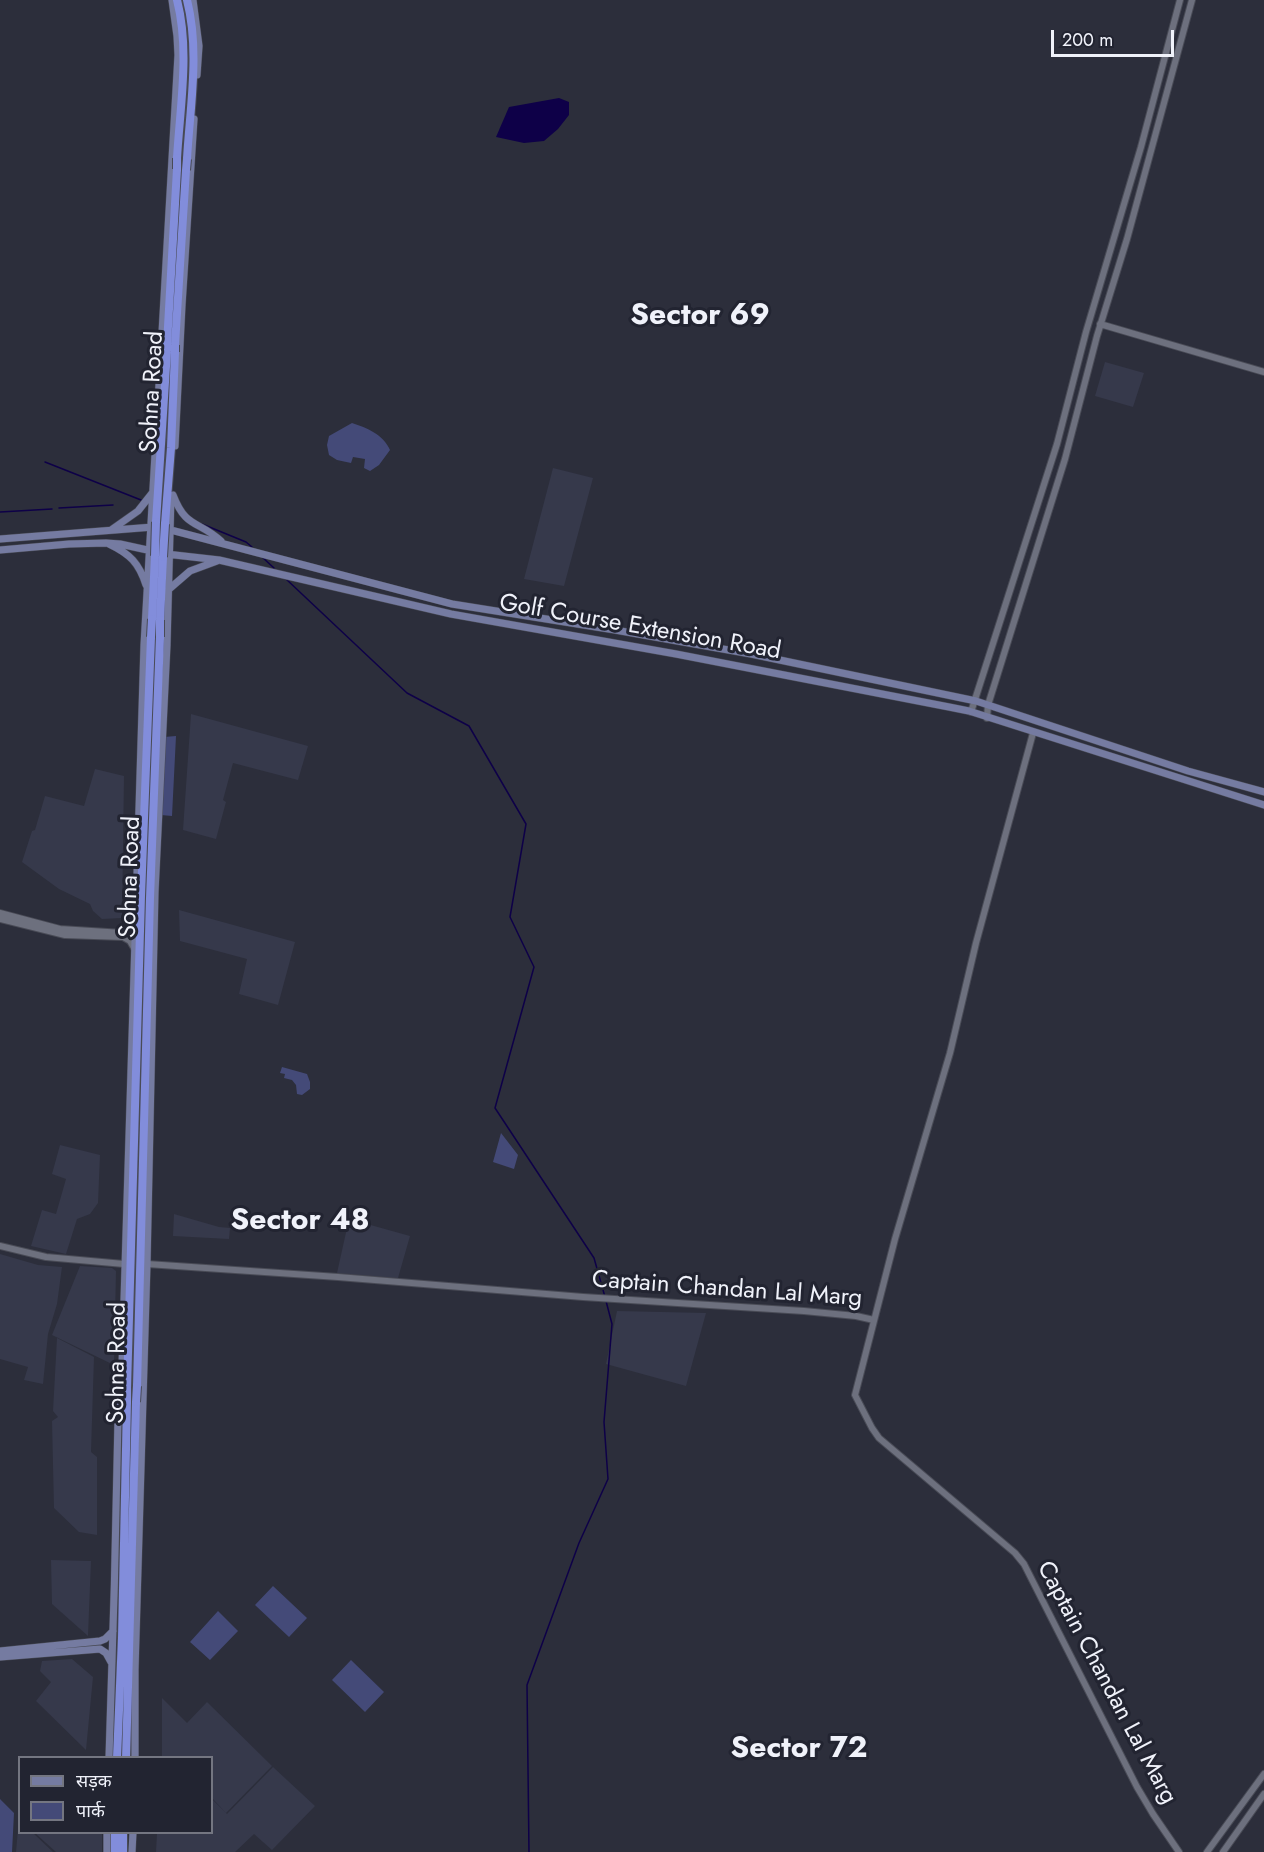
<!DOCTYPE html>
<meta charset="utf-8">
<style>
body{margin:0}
#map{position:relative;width:1264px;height:1852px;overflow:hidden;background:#2c2e3b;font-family:Jost,"Noto Sans Devanagari",sans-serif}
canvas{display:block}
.legend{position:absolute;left:18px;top:1756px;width:195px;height:78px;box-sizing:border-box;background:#222431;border:2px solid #747681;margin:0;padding:8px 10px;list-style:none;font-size:18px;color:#f0f2fa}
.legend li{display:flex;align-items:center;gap:12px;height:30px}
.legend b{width:30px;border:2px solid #747681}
.scale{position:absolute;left:1051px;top:30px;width:123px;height:27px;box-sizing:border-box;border:3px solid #f0f2fa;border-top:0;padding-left:8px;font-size:18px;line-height:21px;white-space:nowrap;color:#f0f2fa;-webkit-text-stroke:4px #222431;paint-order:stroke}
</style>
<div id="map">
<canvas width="1264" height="1852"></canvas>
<ul class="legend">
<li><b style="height:8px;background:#757ba1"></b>सड़क</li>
<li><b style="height:16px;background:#444a78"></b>पार्क</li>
</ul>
<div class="scale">200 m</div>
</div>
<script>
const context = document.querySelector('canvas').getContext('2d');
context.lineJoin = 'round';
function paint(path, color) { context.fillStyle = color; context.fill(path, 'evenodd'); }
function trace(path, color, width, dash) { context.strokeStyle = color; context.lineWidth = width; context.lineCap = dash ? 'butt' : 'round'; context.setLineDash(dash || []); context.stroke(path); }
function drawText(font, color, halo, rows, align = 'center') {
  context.font = font + ' Jost,sans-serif'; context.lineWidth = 6; context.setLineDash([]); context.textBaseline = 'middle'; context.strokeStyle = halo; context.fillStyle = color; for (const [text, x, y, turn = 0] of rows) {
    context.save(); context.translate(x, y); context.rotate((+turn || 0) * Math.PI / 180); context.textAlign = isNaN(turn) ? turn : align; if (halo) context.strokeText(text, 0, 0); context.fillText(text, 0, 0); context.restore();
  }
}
const built = new Path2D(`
 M1105 362 1144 373 1133 407 1095 396Z
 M553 468 593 478 564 586 524 579Z
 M191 714 308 746 298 780 233 763 223 800 226 802 216 839 183 830Z
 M95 769 124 776 122 918 102 919 93 911 90 904 59 889 22 862 32 831 35 830 45 796 84 806Z
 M179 910 295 942 278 1005 239 994 247 959 180 941Z
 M60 1145 100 1155 98 1203 90 1214 77 1219 66 1254 31 1246 42 1210 56 1214 66 1179 52 1174Z
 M174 1214 219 1227 230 1228 229 1239 173 1236Z
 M349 1219 410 1236 398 1278 337 1273Z
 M0 1254 38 1265 62 1267 57 1304 48 1334 43 1384 24 1380 28 1367 0 1359Z
 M80 1266 112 1268 116 1271 114 1365 52 1335Z
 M617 1311 706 1313 686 1386 606 1364Z
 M57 1338 94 1357 91 1452 97 1457V1535L79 1532 54 1508 52 1421 58 1417 53 1411Z
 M51 1560 91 1561 88 1636 52 1604Z
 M72 1659 93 1677 86 1750 36 1701 51 1682 40 1671 42 1661Z
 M162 1698 187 1723 207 1702 272 1766 226 1813 212 1798V1758H162Z
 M273 1767 315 1806 272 1850 254 1834 235 1852H156L157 1833 212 1832V1799L227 1814Z
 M19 1818 20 1832 33 1833 53 1852H16Z
 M35 1833H102V1852H56Z`);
const green = new Path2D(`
 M352 423C367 428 383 434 390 450L379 465 370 471 364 468 365 459 353 457 351 463 337 460 329 455 327 445 329 436Z
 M176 736 172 816 161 815 164 737Z
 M282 1067 307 1074 310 1082V1089L302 1095 297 1094 296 1085 292 1080 284 1078 285 1074 280 1073Z
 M501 1133 518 1155 514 1169 493 1162Z
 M273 1586 307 1618 289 1637 255 1605Z
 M218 1611 238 1631 210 1660 190 1642Z
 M351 1660 384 1692 365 1712 332 1680Z
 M0 1799 14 1813 12 1852H0Z`);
const water = new Path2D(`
 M559 98 569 102V115L558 129 544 141 524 143 496 137 509 107Z`);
const stream = new Path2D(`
 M45 462 141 500
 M59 508 113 505
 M0 512 52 509
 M202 524 246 542 252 547
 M262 557 274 568
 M286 579 407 693 469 726 526 824 510 917 534 967 495 1108 594 1258 605 1297
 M529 1852 527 1685 579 1543 608 1479 604 1422 612 1324 606 1301`);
const tertiary = new Path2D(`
 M1100 324 1264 372
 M971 712 1057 444 1086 332 1141 147 1180 0
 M987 718 988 705 1065 459 1097 336 1127 239 1192 0
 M1033 733 976 943 950 1053 895 1239 855 1395 872 1428 879 1438 1015 1553 1024 1564 1137 1787 1153 1814 1179 1852
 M0 913 60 929 123 933 131 931 135 926
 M0 919 65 935 123 937 130 941 134 948
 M0 1246 46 1257 124 1264
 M147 1264 338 1277 583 1297 804 1311 856 1316 874 1320
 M1207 1852 1264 1774
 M1223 1852 1264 1794`);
const secondary = new Path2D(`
 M193 0 199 46 197 75
 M175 446 182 305 194 119
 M173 495C186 529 198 520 221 541
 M167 529 452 604 615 630 751 654 976 701 1188 771 1264 792
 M111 530 138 511 153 492
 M0 539 153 527
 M109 544C130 554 139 563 146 585
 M0 550 69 544 106 543 120 544 152 551
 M166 554 219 560 451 614 676 654 949 707 969 711 1264 805
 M168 590 190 571 217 561
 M0 1651 100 1641 105 1639 113 1631
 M0 1657 100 1649 106 1653 111 1662
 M109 1758C113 1645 116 1533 118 1420L121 1398 144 645 178 55 177 36 172 0
 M135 1758V1670L147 1264 155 892 167 645 171 496
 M107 1852V1832
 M132 1852 133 1832`);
const trunk = new Path2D(`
 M177 0C190 50 180 107 177 158
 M187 159C190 107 200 51 187 0
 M167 344 177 169
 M175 345 186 170
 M156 522 167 351
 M165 524 171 448 175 352
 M152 619 155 556
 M160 620 163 557
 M137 1386 150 898 160 637
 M127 1388 141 896 151 637
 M117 1758 122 1638 127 1402
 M126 1758 136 1402
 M115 1852V1832
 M123 1852V1832`);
const trunkBridge = new Path2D(`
 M177 169V158
 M186 170 187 159
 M167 351V344
 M175 352V345
 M155 556 156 522
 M163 557 165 524
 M151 637 152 619
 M160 637V620
 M127 1402V1388
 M136 1402 137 1386`);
const streetNames = [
 ["Sohna Road",153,392,-87],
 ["Golf Course Extension Road",640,628,10],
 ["Sohna Road",131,877,-88],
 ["Captain Chandan Lal Marg",727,1290,4],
 ["Sohna Road",118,1363,-89],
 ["Captain Chandan Lal Marg",1106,1683,62]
];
const districtNames = [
 ["Sector 69",700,317],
 ["Sector 48",300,1222],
 ["Sector 72",799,1750]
];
paint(built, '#36394b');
paint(green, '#444a78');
paint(water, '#0e0048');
trace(stream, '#0e0048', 1.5);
trace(tertiary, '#494b56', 8);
trace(secondary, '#494b56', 8);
trace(trunk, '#494b56', 10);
trace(tertiary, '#6d707e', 6);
trace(secondary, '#757ba1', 7);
trace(trunk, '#828ddb', 8);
trace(trunkBridge, '#494b56', 10, []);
trace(trunkBridge, '#828ddb', 8);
drawText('24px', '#f0f2fa', '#222431', streetNames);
drawText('bold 30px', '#f0f2fa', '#222431', districtNames);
</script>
